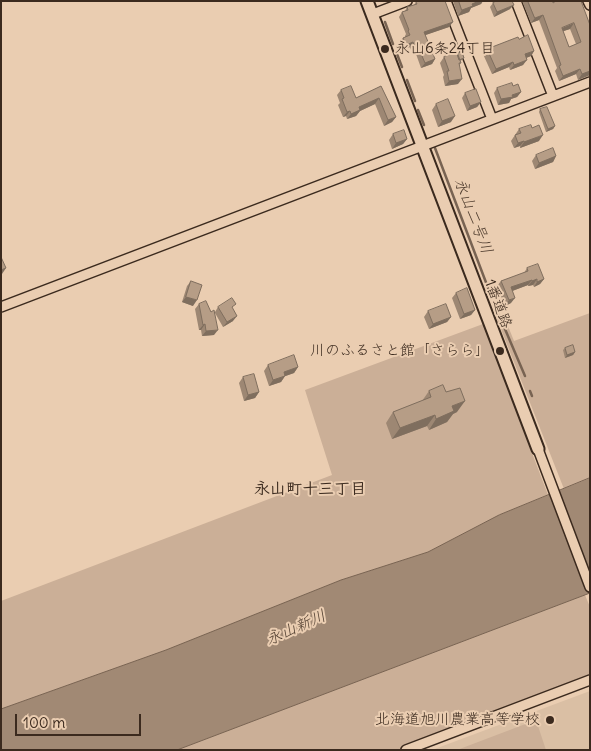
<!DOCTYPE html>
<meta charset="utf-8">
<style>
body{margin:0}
#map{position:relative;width:591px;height:751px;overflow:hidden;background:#eacdb1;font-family:Delius,sans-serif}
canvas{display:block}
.frame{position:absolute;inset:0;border:2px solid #3b2a1e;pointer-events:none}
.scale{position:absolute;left:15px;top:714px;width:126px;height:22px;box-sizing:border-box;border:2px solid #3b2a1e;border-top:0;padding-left:6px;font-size:15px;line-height:18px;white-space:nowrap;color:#3b2a1e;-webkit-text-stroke:4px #eacdb1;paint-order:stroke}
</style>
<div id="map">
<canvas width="591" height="751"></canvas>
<div class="frame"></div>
<div class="scale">100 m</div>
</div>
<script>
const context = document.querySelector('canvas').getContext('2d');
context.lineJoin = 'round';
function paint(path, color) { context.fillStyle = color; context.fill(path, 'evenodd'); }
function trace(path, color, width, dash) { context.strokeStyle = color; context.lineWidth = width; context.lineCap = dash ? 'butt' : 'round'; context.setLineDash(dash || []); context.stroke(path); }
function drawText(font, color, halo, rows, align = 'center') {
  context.font = font + ' Delius,"Klee One",sans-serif'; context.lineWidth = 4; context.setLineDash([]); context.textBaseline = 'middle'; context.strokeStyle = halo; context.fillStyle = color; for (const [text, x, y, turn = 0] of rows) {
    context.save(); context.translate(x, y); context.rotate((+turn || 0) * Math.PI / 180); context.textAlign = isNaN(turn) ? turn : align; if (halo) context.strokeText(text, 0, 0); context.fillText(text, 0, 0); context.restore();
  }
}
const built = new Path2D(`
 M590 691V750H432Z`);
const green = new Path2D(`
 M590 313V478L564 489 497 319 504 316 514 341Z
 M483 324 548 495 499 515 428 552 341 580 166 650 1 709V601L332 475 305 390Z
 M585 595 590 607V680L399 750H177Z
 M536 720 546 750H457Z`);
const water = new Path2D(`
 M590 478V593L177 750H1V709L166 650 341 580 428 552 499 515Z`);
const stream = new Path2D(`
 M385 22 393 44
 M397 54 402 67
 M407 80 415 101
 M418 110 424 125
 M435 148 490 293
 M499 315 525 376
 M530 391 532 396`);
const street = new Path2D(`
 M446 1 492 119
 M516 1 553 96
 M588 1 590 5
 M373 14 407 1
 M1 307 590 82
 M538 449 590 587
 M406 750 590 680`);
const secondary = new Path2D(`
 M367 1 538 449`);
const wall = new Path2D(`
 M453 1H483L481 4 471 8 469 12 458 16Z
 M522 1H553V3L590 25V75L578 80 576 74 559 81 555 71 557 68 539 20 531 23ZM570 29 576 44 569 47 563 31Z
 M416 2 449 27 425 35 435 59 432 64 421 68 416 54 413 55 410 47 402 50 399 43 403 38 405 37V36L406 34 399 17 402 12 405 11 407 7 414 5Z
 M493 3 510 9 494 17 490 7Z
 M519 39 534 51 531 56 526 58 523 65 510 70 509 67 492 74 483 54 487 49Z
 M457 54 464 58 462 60 460 61 461 63 459 65 458 84 445 86 443 77 444 75 440 63 444 57Z
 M381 86 396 117 392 122 384 126 375 104 360 111 356 116 347 119 346 116 343 117 338 105 340 103 337 95 341 90 356 98Z
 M513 86 521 92 517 97 511 99 509 103 498 105 494 93 497 88Z
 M465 93 481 102 477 107 467 111 462 98Z
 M436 104 451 122 438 127 432 110Z
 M540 109 555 126 553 129 546 132 539 112Z
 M532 128 539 141 520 148V146L514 148 511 141 519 129Z
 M393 134 407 139 403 144 392 149 389 140Z
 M536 155 556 156 553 162 535 169 532 161Z
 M527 268 544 279 540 284 534 287 533 285 528 286V285L512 291 511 303 505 306 497 286 501 281 524 273Z
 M191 281 193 306 182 302 187 286Z
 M456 293 475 310 471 315 460 319 452 298Z
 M199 304 211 312H215L218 307 233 309V321L223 327 215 313 214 335 202 336 201 330H199L195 309Z
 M428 311 451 317 447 322 429 329 424 317Z
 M565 348 575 352 573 355 565 358 563 350Z
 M268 365 298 367 294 373 285 376 281 382 269 386 264 371Z
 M243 377 259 392 255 398 244 401 239 383Z
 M429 391 446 392 457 412 453 414 447 422 429 430 427 426 392 439 386 423 393 412 422 401Z`);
const shadedWall = new Path2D(`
 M479 1H483L481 4 471 8 469 12 458 16 462 10 472 4Z
 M514 5 510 9 494 17 497 12Z
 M543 15 539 20 531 23 535 18Z
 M453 22 449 27 420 37 424 32Z
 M574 23 570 29 558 33 562 28Z
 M413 42 410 47 402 50 406 45Z
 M419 49 416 54 413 55 416 50Z
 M534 51 531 56 521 60 525 54Z
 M435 59 432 64 421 68 425 63Z
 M527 60 523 65 510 70 514 65Z
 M513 62 509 67 492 74 496 69Z
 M580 69 576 74 559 81 563 76Z
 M590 71V75L578 80 582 74Z
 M462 79 458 84 445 86 449 81Z
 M521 92 517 97 511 99 509 103 498 105 501 99Z
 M379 98 375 104 360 111 356 116 347 119 351 114 359 107Z
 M481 102 477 107 467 111 470 106Z
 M350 111 346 116 343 117 347 112Z
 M455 116 451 122 438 127 442 121Z
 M396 117 392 122 384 126 388 120Z
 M555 126 553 129 546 132 548 129Z
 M543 135 539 141 520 148 524 142Z
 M407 139 403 144 392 149 396 143Z
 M524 141 520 146 514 148 518 143Z
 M556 156 553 162 535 169 539 163Z
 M6 268 2 274H1V270Z
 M537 279 533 285 528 286 532 281Z
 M544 279 540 284 534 287 537 282Z
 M532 280 528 285 507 293 511 287Z
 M186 297 197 300 193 306 182 302Z
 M515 298 511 303 505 306 509 300Z
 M475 310 471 315 460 319 464 314Z
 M237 316 233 321 223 327 227 322Z
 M451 317 447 322 429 329 433 324Z
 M205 324 201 330H199L203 325Z
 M218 330 214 335 202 336 206 331Z
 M575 352 573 355 565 358 567 355Z
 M298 367 294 373 280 378 284 372Z
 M285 376 281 382 269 386 273 380Z
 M259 392 255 398 244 401 248 395Z
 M465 401 457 412 453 414 447 422 429 430 436 419 452 406Z
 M435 415 427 426 392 439 400 428Z`);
const building = new Path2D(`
 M417 1H445L453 22 424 32 435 59 425 63 419 49 416 50 413 42 406 45 403 38 410 35 408 31 409 30 402 12 408 10 407 7 417 4 416 2Z
 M459 1H479L472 4 473 6 462 10Z
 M497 1H512L514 5 497 12 493 3Z
 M528 1H553V3L556 1H581L590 25V71L582 74 580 69 563 76 559 66 561 65 543 15 535 18ZM574 23 581 42 569 47 562 28Z
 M528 35 534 51 525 54 527 60 514 65 513 62 496 69 487 49 518 37 519 39Z
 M457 52 461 63H459L462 79 449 81 447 71H449L444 57Z
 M462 52 464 58 459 60 457 54Z
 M512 83 513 86 518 84 521 92 512 95 513 97 501 99 497 88Z
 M351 86 356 98 381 86 396 117 388 120 379 98 359 107 360 110 351 114 350 111 347 112 342 99 344 98 341 90Z
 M476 89 481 102 470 106 465 93Z
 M448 99 455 116 442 121 436 104Z
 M547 107 555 126 548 129 540 109Z
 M531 125 532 128 539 125 543 135 524 142V141L518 143 515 135 521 133 519 129Z
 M404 130 407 139 396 143 393 134Z
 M553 148 556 156 539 163 536 155Z
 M1 257 6 268 1 270Z
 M538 264 544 279 537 282V279L532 281V280L511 287 515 298 509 300 501 281 528 271 527 268Z
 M191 281 202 285 197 300 186 297Z
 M467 288 475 310 464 314 456 293Z
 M232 298 236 304 232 307 237 316 227 322 218 307Z
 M206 301 211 312 214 310 218 330 206 331 205 324 203 325 199 304Z
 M446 304 451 317 433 324 428 311Z
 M573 345 575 352 567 355 565 348Z
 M294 355 298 367 284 372 285 376 273 380 268 365Z
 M254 374 259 392 248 395 243 377Z
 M443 385 446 392 460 388 465 401 452 406 454 411 436 419 435 415 400 428 393 412 431 397 429 391Z`);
const markers = [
 [385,49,5,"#3b2a1e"],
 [500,351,5,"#3b2a1e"],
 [550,720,5,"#3b2a1e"]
];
const poiNames = [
 ["永山6条24丁目",395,49,"left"],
 ["川のふるさと館「さらら」",490,351],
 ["北海道旭川農業高等学校",540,720]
];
const streetNames = [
 ["1番道路",498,304,69]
];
const waterNames = [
 ["永山二号川",473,216,69],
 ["永山新川",296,628,-24]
];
const neighbourhoodNames = [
 ["永山町十三丁目",310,489]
];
paint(built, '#dabfa4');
paint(green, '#cbaf97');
paint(water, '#a18974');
trace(water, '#786352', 1);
trace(stream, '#786352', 2.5);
trace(street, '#3b2a1e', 12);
trace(secondary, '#3b2a1e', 15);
trace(street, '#eacdb1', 9);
trace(secondary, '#eacdb1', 11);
paint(wall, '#9d8773');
paint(shadedWall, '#7f6e5e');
paint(building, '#b69d86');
trace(building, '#7f6e5e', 1);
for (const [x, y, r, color] of markers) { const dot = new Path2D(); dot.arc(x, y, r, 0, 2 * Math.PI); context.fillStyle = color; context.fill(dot); trace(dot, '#eacdb1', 2); }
drawText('15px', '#3b2a1e', '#eacdb1', poiNames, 'right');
drawText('15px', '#3b2a1e', '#eacdb1', streetNames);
drawText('italic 16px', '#4f3d2f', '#eacdb1', waterNames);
drawText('bold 16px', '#3b2a1e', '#eacdb1', neighbourhoodNames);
</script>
